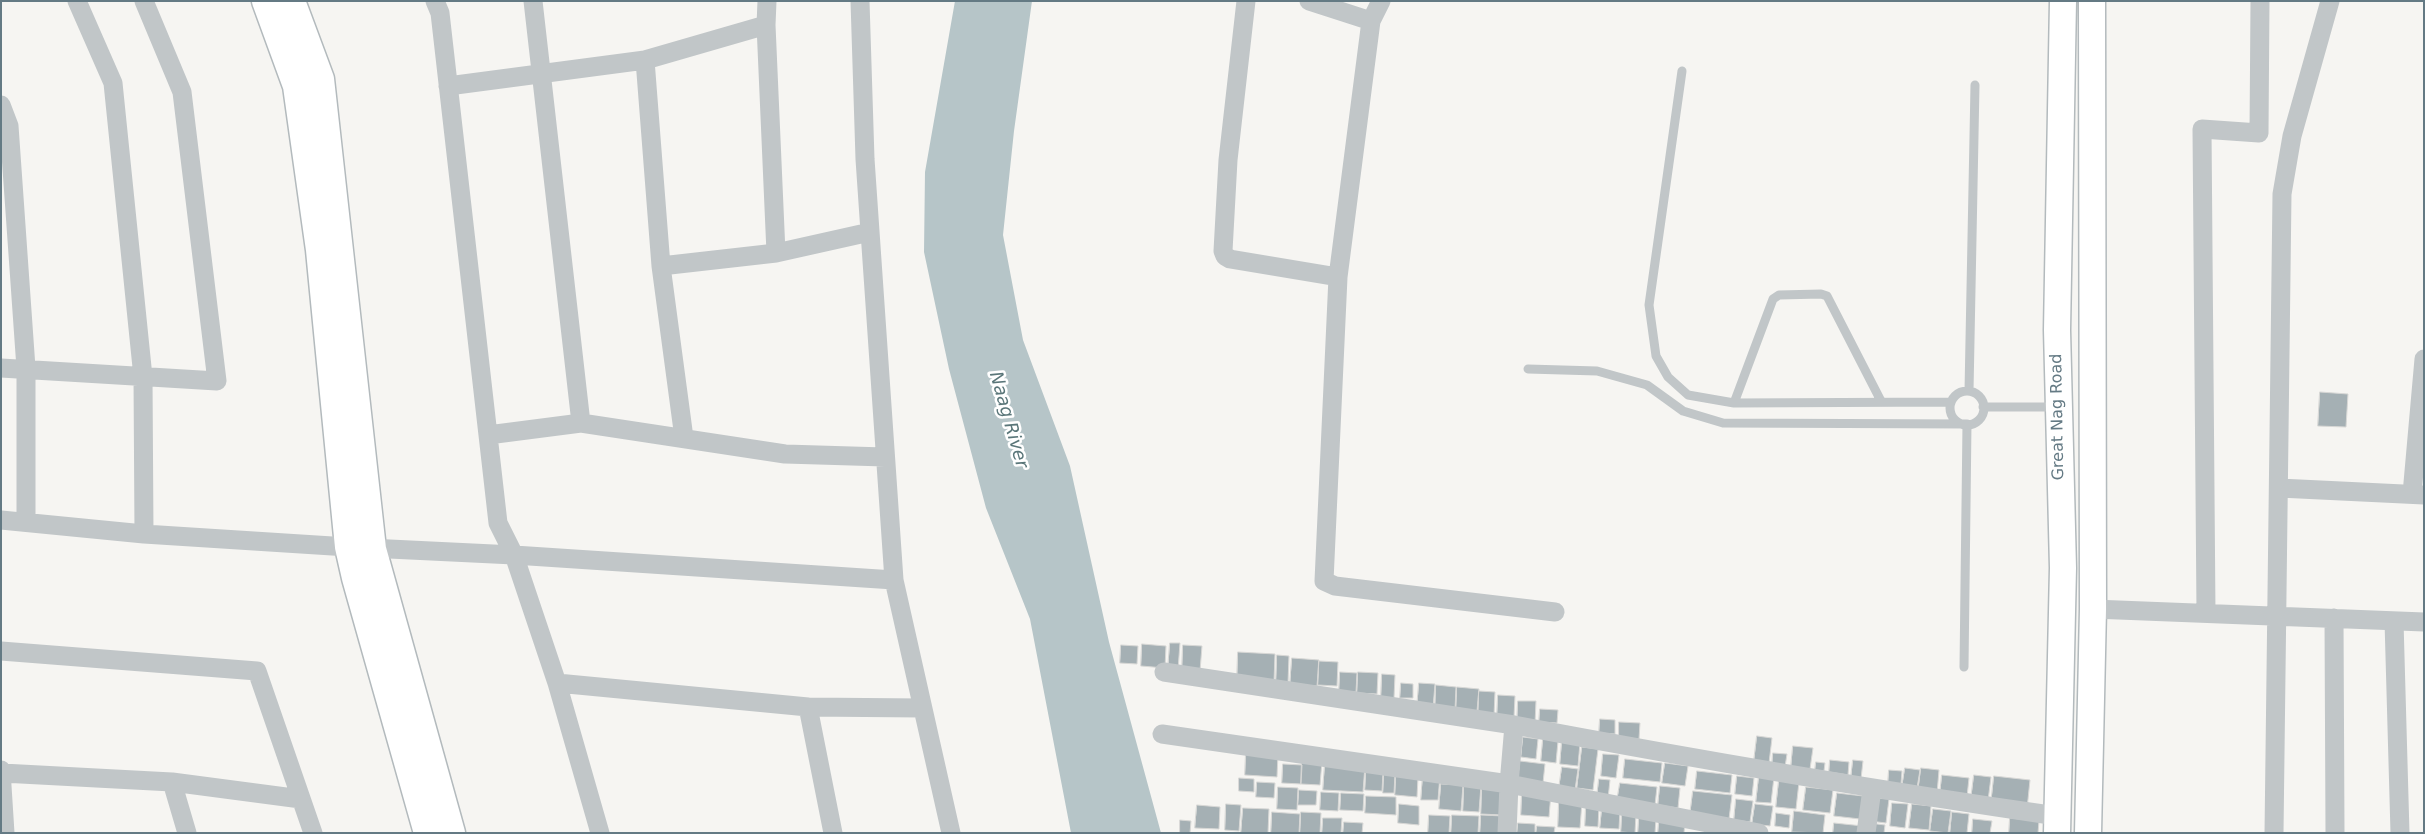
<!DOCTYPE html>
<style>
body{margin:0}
#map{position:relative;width:2425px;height:834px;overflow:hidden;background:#f6f5f2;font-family:"DejaVu Sans",sans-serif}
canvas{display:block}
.frame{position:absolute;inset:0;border:2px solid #647a84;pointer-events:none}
</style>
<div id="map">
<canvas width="2425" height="834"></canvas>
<div class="frame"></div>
</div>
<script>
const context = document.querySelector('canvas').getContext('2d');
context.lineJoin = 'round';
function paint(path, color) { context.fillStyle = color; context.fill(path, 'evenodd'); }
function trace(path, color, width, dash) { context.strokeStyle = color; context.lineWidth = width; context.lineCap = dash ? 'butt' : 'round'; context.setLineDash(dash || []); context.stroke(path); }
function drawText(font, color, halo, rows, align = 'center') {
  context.font = font + ' "DejaVu Sans",sans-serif'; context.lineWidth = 5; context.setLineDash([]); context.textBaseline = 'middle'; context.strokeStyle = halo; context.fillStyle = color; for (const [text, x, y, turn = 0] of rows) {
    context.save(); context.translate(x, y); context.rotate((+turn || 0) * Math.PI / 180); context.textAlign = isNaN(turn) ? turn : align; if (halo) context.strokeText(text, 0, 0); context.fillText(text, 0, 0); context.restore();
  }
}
const water = new Path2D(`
 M955 1H1032L1014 131 1003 235 1023 340 1070 466 1109 642 1161 833H1071L1030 619 986 508 949 369 924 252 925 172Z`);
const building = new Path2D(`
 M2320 392 2348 394 2346 427 2318 426Z
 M1170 643H1180L1178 670 1168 669Z
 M1142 644 1166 646 1165 668 1141 666Z
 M1121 645 1138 646 1137 664 1120 663Z
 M1183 645 1202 646 1200 671 1182 669Z
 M1238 652 1275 654 1274 682 1237 680Z
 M1277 655 1289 656 1288 683 1276 682Z
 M1292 658 1319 660 1317 686 1290 685Z
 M1319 661 1338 662 1337 686 1318 685Z
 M1340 672 1357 673 1356 692 1339 691Z
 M1358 672 1378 673 1377 694 1357 693Z
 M1382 674 1395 675 1394 698 1381 697Z
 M1401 683 1413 684V698H1400Z
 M1419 683 1435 684 1433 708H1417Z
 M1436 685 1456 687 1455 710 1435 709Z
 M1457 687 1479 689 1477 711 1456 710Z
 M1479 691 1495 692 1494 716H1478Z
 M1498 695 1515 696 1514 717 1497 716Z
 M1518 701H1536L1535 724 1517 723Z
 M1540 709 1558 710 1557 723 1539 722Z
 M1600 719 1615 720V734L1599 733Z
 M1619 722 1640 723 1639 739 1619 737Z
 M1757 736 1772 738 1769 763 1754 761Z
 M1523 737 1538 739 1536 759 1521 757Z
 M1543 739 1558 741 1556 763 1541 761Z
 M1562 741 1580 743 1578 766 1560 764Z
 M1793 746 1813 748 1810 769 1791 767Z
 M1582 747 1598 749 1593 790 1577 788Z
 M1246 752 1278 753 1277 777 1245 775Z
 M1773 753 1787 754 1785 767 1772 766Z
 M1603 754 1619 755 1616 778 1601 776Z
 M1302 759 1322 761 1320 785 1301 784Z
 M1625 759 1662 763 1660 782 1623 778Z
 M1830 760 1849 762 1848 775 1829 772Z
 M1853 760 1863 761 1861 779 1851 778Z
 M1520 761 1545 764 1543 783 1518 780Z
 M1816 762 1825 763 1824 771 1815 770Z
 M1325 763 1365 765 1363 792 1323 790Z
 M1665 763 1688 766 1685 786 1662 783Z
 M1283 764 1302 765 1301 784 1282 783Z
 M1562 767 1578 769 1575 790 1559 788Z
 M1905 768 1920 770 1917 788 1902 787Z
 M1921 768 1939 770 1937 794 1918 792Z
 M1889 770 1902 771 1901 784 1888 783Z
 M1366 771 1383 772 1382 791 1365 790Z
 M1697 771 1732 775 1730 793 1695 789Z
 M1384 772 1395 773 1394 793H1383Z
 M1423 774 1440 775 1438 800H1421Z
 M1942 775 1969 778 1967 797 1940 794Z
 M1974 775 1991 777 1988 801 1971 799Z
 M1396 776 1418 777 1417 797 1395 795Z
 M1737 776 1754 778 1752 796 1735 794Z
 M1759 776 1774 777 1771 803 1756 802Z
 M1994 776 2030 780 2027 809 1991 804Z
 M1239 778 1254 779V792L1239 791Z
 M1599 779 1610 780 1608 799 1597 797Z
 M1779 780 1799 782 1796 809 1776 807Z
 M1257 782 1275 783 1274 798 1256 797Z
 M1620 783 1657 787 1655 805 1617 801Z
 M1441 784 1463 785 1461 811 1439 809Z
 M1482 784 1503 785 1502 815 1481 814Z
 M1464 785H1481L1479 812 1463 811Z
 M1660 786 1680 788 1678 808 1658 805Z
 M1278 787 1298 788 1297 810 1277 809Z
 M1806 787 1833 790 1830 813 1803 810Z
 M1299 790 1317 791 1316 805H1298Z
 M1693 791 1732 795 1729 819 1690 815Z
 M1321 792 1339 793 1338 811 1320 810Z
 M1522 792 1551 793 1549 817 1521 815Z
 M1341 793 1364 794 1363 811 1340 810Z
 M1837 793 1863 796 1860 819 1834 816Z
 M1366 796 1396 797V815L1365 813Z
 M1873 798 1889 799 1886 823 1870 821Z
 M1736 799 1753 801 1750 822 1734 820Z
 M1559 801H1582L1580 828 1558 827Z
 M1892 803 1908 804 1905 828 1890 826Z
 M1226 804 1241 805 1239 831 1225 830Z
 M1399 804 1419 806V825L1398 823Z
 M1755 804 1773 806 1770 826 1752 824Z
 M1912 804 1931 806 1929 830 1909 828Z
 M1197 805 1220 807 1219 829 1195 828Z
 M1586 805 1599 806 1598 827 1585 826Z
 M1243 808 1269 809 1268 833H1241Z
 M1602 808 1620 810 1619 829 1600 828Z
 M1933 809 1951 811 1948 833 1930 831Z
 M1794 811 1825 815 1823 833 1792 832Z
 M1272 812 1300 814 1299 833H1271Z
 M1301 812 1321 813 1320 833H1300Z
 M1622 812 1636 813 1635 833 1621 832Z
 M1952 812 1969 814 1967 833H1950Z
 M1776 813 1790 815 1789 828 1775 826Z
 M1429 815 1450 816 1449 833H1428Z
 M1452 815 1479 816 1478 833H1451Z
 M1481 815 1503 816 1502 833H1480Z
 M1639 817 1656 818 1655 833H1638Z
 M1323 818H1342L1341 833H1322Z
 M2010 818 2039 821 2038 833H2009Z
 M1973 819 1992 821 1990 833H1972Z
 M1180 820 1191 821 1190 833H1180Z
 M1659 821 1685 822 1684 833H1658Z
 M1344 822 1363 823 1362 833H1343Z
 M1518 823 1535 824V833H1517Z
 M1834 823 1863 826 1862 833H1833Z
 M1869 823 1885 825 1884 833H1868Z
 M1537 826 1555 827 1554 833H1536Z`);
const lane = new Path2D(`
 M1682 71 1649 305 1656 356 1668 377 1688 395 1734 403 1951 402
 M1528 369 1597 371 1647 385 1683 411 1723 423 1967 424 1964 667
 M1969 391 1975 85
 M1950 408a17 17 0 1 1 34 0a17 17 0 1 1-34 0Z
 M1734 403 1773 299 1779 295 1821 294 1827 296 1881 401
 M1983 407H2057`);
const street = new Path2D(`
 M77 1 113 83 143 377 144 534
 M435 1 440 13 498 523 514 555 557 683 808 707 833 833
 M533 1 581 423
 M767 1 766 25 776 253
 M1246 1 1228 160 1223 251 1225 256 1230 259 1338 277
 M1309 1 1371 21
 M1381 1 1371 21 1338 277 1324 581 1335 586 1555 612
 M645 60 766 25
 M448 86 645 60 661 266 684 438
 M1 105 9 126 26 368V521
 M661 266 776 253 870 232
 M1 368 217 381 182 92 144 1
 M488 435 581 423 785 454 885 457
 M2279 488 2424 495
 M2412 494 2424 359
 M1 520 144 534 348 547 514 555 894 580 865 159 860 1
 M894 580 951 833
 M2093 609 2424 622
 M2206 612 2202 129 2259 133 2260 1
 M2334 618 2335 833
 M2394 621 2400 833
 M1 651 257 671 313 833
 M1164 672 1514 725
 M557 683 600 833
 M808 707 922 708
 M1162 734 1509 784 1514 725C1695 759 1876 790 2057 816
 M1 770 5 833
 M2 773 172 782 301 799
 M172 782 187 833
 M1507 833 1509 784 1759 833
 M1866 833 1872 789
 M2274 833 2282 194 2292 136 2330 1`);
const secondary = new Path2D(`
 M265 1 296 86 319 250 348 547 355 578 427 833
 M292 1 321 79 373 549 452 833
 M2057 833 2063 568 2057 330 2063 1
 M2088 833 2093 609 2092 1`);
const streetNames = [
 ["Great Nag Road",2058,417,-91]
];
const waterNames = [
 ["Naag River",1008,420,74]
];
paint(water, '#b6c5c8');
paint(building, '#a5b0b4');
trace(building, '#d7d7d5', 1);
trace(secondary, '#b3babd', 29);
trace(lane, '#c1c6c8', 9);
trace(street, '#c1c6c8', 19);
trace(secondary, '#fff', 26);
drawText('16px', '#647a84', '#fff', streetNames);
drawText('italic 18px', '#5a7679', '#fff', waterNames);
</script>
